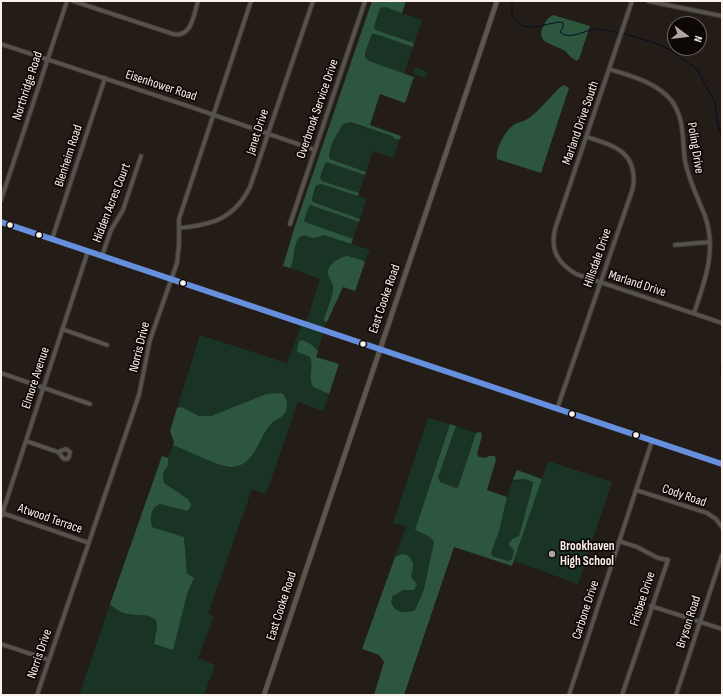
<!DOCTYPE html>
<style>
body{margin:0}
#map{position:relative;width:723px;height:696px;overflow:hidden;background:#231c17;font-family:"Sofia Sans Condensed",sans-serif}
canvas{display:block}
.frame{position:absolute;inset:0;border:2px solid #fbf1eb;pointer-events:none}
.north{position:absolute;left:667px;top:16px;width:40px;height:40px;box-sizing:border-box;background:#0d0705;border:1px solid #6c6561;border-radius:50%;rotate:105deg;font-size:11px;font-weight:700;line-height:16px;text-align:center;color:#fbf1eb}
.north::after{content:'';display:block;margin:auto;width:14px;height:18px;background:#afa6a1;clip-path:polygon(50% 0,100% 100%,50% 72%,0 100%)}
</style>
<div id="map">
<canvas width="723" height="696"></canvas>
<div class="frame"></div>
<div class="north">N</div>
</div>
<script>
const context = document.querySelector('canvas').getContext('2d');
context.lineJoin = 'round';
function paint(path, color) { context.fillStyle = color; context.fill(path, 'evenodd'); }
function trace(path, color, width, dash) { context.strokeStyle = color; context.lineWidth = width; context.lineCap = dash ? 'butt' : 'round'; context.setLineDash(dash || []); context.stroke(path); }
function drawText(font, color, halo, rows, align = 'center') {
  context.font = font + ' "Sofia Sans Condensed",sans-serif'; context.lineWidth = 3.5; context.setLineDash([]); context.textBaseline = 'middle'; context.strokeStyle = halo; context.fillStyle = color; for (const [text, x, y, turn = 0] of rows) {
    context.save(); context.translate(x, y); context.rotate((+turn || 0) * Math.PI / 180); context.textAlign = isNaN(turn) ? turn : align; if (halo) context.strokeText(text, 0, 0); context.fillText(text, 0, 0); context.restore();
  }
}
const green = new Path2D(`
 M385 7 422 20 414 43 376 30 374 27 380 8Z
 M372 34H375L413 47 404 74 369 61 365 57V53Z
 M415 67 428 72 426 78 413 74Z
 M347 122 392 136 395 139 399 140 394 158 373 151 366 172 330 159C327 148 338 133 343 124Z
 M326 162 365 175 359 193 322 181 320 178 322 171Z
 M318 184H321L367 199 360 219 312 202V199Z
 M310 205 359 222 353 239 304 222V221L308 208Z
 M304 235 316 238 324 235 370 250 365 262 362 260 339 258C318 275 335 274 333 288 332 298 327 309 324 319V321L327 322 324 328 306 323 320 279 290 268C297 259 291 240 304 235Z
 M301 326 323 333 318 351 315 347 299 352 310 357C314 367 308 378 313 387L329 394 323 411 298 402 266 494 252 489 208 614 214 616 198 658 215 665 204 695H79L110 604C115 609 121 613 128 614 138 616 147 613 156 620L157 627 154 644 187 594 194 578 187 573 184 537 152 527C150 518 150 508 160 504L187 511 188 499 164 483C163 478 162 472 167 468L168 458 173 445 230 468 250 459 270 424 285 413 266 394 211 416H199L182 407 177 408 200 335 287 363Z
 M428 418 450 424 415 530 430 537 434 542 424 589 415 610C404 614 396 613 391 602 395 590 402 590 414 590L417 584 411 577 412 573 402 554 395 557 406 527 393 523Z
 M456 426 476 433 458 487 456 488 439 482 438 479Z
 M548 461 612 482 578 584 514 561Z
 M513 479 516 481 525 479 533 482V484L519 536 512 539 514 550 512 559 508 561 492 556 491 553C500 529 505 503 513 479Z`);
const forest = new Path2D(`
 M372 1H406L402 13 385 7 380 8 374 27 376 30 414 43 413 47 375 34H372L365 53V57L369 61 414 77 405 103 380 94 370 125 401 136 399 140 395 139 392 136 350 122 343 124C338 133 327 148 330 159L366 172 365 175 326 162 322 171 320 178 322 181 359 193 358 196 321 184 316 186 312 199 313 202 360 219 359 222 310 205 308 208 304 221 305 222 353 239 351 244 324 235C320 236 317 238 314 238 310 238 306 234 302 236 292 240 296 261 290 268L283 266 294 229Z
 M553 15 590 26 579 59 577 61C572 59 569 55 565 51 555 44 535 44 543 27 546 21 547 18 553 15Z
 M565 85 569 88 541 173 497 159C495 149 506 129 515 124 519 122 525 121 529 118 540 110 550 97 560 87Z
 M347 256 362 260 365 262 355 291 343 287 327 322 324 321V319C327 309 332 299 333 289 334 284 331 281 329 277 324 266 338 258 347 256Z
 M301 340C308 342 313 345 318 351L316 357 339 364 329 394 313 387C308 378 314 367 310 357L298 352 297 350 299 342Z
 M282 393C287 398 289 406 285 413 282 418 274 420 271 424 257 439 256 466 231 467 223 468 183 449 173 445L174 442 170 431 177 408 182 407 199 416H211L266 394Z
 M450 424 456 426 438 478 440 482 456 488 458 487 476 433 481 432 482 436 477 454 479 457 485 458 489 456H495L496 460 487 490 507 497 499 531 491 553 492 556 508 561 512 559 514 550 509 545V543L512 539 519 536 533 484V482L525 479 514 480 513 479 517 470 542 479 512 566 454 547 404 695H374L384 662 379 655 362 649 395 557 402 554 407 555C416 564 413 566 411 577L417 584 414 590H403L393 596 391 602C396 613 404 614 415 610L424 589 434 542 430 537 415 530Z
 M162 456 168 458C169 463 168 467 164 471L163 477 164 483 188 499 191 504 190 508 187 511 160 504C150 508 150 518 152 527L184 537 187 573 194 578 187 594 173 650 154 644 157 627 156 620C147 613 138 616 128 614 121 613 115 609 110 604Z`);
const stream = new Path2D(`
 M512 1V16L523 26 534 27 559 22 563 23V27L560 32C570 41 584 30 596 29 603 29 611 31 618 33
 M625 34 652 42 669 49 697 69 715 103 717 120 722 139
 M722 363 720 368 722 378`);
const minor = new Path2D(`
 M73 1 173 34C192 38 194 14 198 1
 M632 1 555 229C550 251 558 263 576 274L722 323
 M648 1 722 16
 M1 44 188 106 315 150
 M609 69C631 76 656 82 671 100 685 118 682 140 685 161 689 181 698 198 705 216 717 250 705 281 694 313
 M1 200 67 1
 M1 222 722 464
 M290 224 365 1
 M179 228C212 225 234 219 250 187L313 1
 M52 239 105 78
 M675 245 710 242
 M102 256 111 230 123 210 141 156
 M62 329 107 345
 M1 373 90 404
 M557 409 633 188C638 152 615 146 587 137
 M26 441 58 452 64 459H67L69 457 70 452 66 449 58 452
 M636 490 707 513 716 519 722 527
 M5 514 89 543
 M1 516 5 514 3 511 88 251
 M619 541 637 547 658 558 668 560 622 695
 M651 606 722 629
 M1 644 49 660
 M37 695 139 395 150 340 177 263 179 245V219L251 1
 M569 695 652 441
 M676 695 722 555`);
const major = new Path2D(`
 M264 695 497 1`);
const bus1 = new Path2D(`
 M1 222 722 464`);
const markers = [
 [10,225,3.5,"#fbf1eb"],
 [39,235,3.5,"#fbf1eb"],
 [183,283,3.5,"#fbf1eb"],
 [363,344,3.5,"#fbf1eb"],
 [572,414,3.5,"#fbf1eb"],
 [636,435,3.5,"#fbf1eb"],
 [552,554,4,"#afa6a1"]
];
const streetNames = [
 ["Northridge Road",28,86,-72],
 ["Eisenhower Road",161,86,18],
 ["Overbrook Service Drive",318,109,-71],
 ["Marland Drive South",581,123,-71],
 ["Janet Drive",258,132,-72],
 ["Poling Drive",695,148,81],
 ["Blenheim Road",69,156,-72],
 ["Hidden Acres Court",112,203,-69],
 ["Hillsdale Drive",598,258,-71],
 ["Marland Drive",637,284,18],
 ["East Cooke Road",385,299,-71],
 ["Norris Drive",140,347,-76],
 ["Elmore Avenue",36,378,-72],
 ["Cody Road",684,496,19],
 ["Atwood Terrace",50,519,19],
 ["Frisbee Drive",643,599,-72],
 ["East Cooke Road",282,606,-72],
 ["Carbone Drive",586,610,-72],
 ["Bryson Road",689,622,-72],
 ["Norris Drive",40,654,-71]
];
const poiNames = [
 ["Brookhaven",560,547],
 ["High School",560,562]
];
paint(green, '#193424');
paint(forest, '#2c563d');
trace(stream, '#030f26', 1);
trace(minor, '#3f3936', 5.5);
trace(major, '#3f3936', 6);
trace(minor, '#58524d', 3.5);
trace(major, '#5e564b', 4.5);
trace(bus1, '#6690de', 6);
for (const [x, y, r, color] of markers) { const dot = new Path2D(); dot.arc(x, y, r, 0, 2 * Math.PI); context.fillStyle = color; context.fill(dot); trace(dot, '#0d0705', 1.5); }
drawText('13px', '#fbf1eb', '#0d0705', streetNames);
drawText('bold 13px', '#fbf1eb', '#0d0705', poiNames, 'left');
</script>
